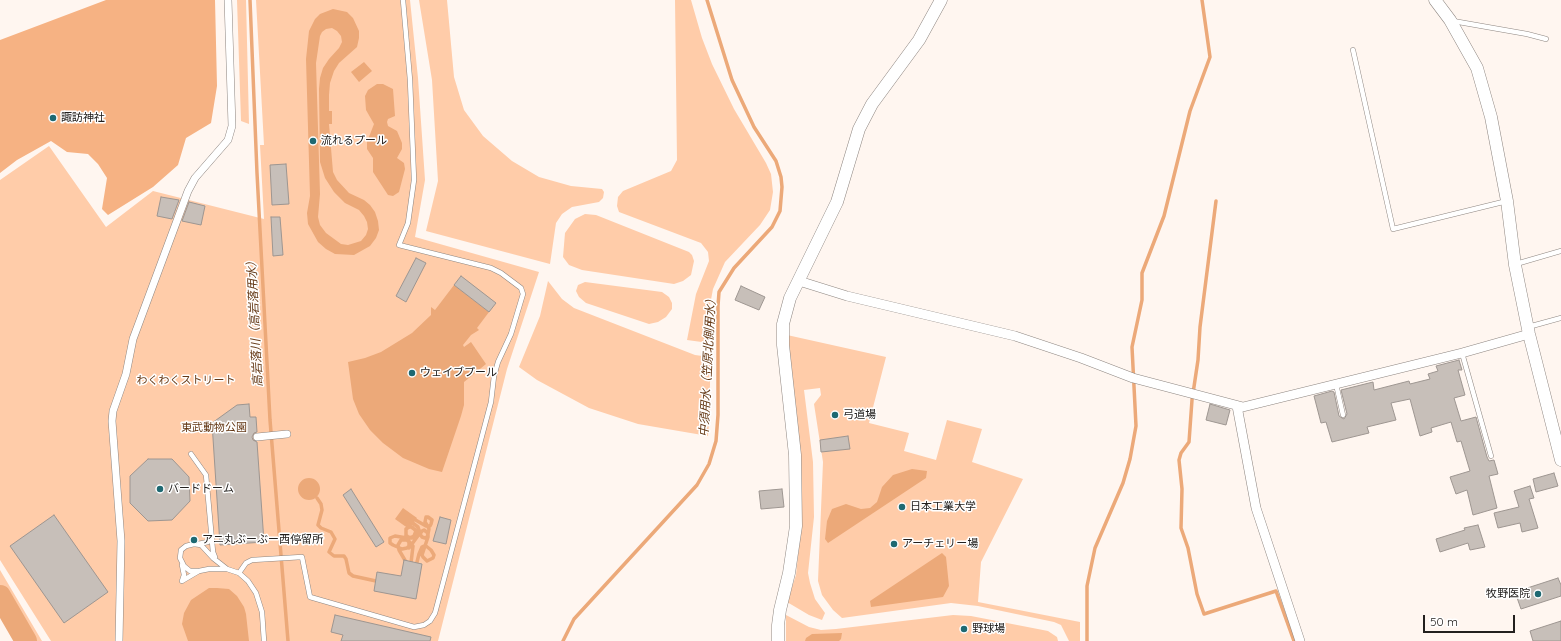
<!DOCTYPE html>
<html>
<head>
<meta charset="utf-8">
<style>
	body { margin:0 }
	#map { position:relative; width:1561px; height:641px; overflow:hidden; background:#fff6f0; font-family:Quicksand,sans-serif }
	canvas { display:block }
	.scale { position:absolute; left:1423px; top:615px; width:92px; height:18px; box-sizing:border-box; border:2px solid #23201e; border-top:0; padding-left:5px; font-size:12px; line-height:14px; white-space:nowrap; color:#23201e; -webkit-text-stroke:3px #fff; paint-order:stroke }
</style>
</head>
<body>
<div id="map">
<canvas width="1561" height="641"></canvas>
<div class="scale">50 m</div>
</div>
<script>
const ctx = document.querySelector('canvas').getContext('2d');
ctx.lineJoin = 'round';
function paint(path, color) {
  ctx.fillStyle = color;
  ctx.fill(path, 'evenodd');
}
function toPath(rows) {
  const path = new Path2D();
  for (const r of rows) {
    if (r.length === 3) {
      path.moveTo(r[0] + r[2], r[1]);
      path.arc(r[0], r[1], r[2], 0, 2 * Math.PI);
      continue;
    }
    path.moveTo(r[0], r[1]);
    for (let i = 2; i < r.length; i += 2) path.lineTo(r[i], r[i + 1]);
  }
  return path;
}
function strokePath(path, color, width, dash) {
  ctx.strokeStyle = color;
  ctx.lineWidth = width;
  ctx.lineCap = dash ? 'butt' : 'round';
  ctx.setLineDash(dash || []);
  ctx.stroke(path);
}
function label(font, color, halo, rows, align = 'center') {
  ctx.font = font + ' Quicksand,"Noto Sans JP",sans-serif';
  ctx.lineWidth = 3;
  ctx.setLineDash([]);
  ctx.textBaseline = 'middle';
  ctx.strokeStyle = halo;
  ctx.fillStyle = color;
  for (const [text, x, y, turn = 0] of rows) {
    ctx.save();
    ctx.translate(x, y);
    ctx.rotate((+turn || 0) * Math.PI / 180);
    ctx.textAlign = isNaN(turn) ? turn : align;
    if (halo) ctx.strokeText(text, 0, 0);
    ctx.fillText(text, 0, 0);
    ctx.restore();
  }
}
paint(toPath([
	[237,0,246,0,249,124,241,121],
	[256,0,410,0,418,78,425,180,415,237,539,272,507,369,438,641,51,641,0,560,0,180,49,146,106,227,153,191,264,219,260,145,264,145],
	[419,0,447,0,454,77,464,110,483,136,512,161,539,177,571,186,602,189,604,192,603,198,599,202,572,207,562,214,556,223,550,264,426,231,438,181,432,80],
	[675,0,691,0,702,38,712,64,734,109,766,163,771,174,773,192,770,210,760,225,725,262,713,289,710,305,709,343,687,340,696,294,709,261,708,252,701,243,619,212,617,206,618,197,623,191,671,171,677,160],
	[585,214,596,215,689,252,692,255,694,261,691,275,683,281,674,284,582,270,569,265,563,257,565,233,575,219],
	[548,281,562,299,574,308,695,355,710,357,710,411,708,436,638,424,589,408,537,380,519,367,540,316],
	[585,282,662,292,669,297,672,303,672,309,666,317,658,322,649,324,586,303,579,297,576,291,578,285],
	[787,335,886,357,869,423,909,433,904,451,936,460,947,420,982,429,972,462,1023,479,981,562,978,602,1080,622,1080,641,1069,641,1061,625,1054,622,978,606,951,603,842,618,833,610,822,595,818,581,823,462,814,404,821,395,820,388,804,390,813,462,814,517,808,573,810,583,815,599,825,613,822,620,809,615,787,602,796,575,801,526],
	[0,570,42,641,32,641,0,588],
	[0,600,23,641,16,641,0,613],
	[786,615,809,627,821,630,836,629,953,615,971,616,1048,631,1057,637,1058,641,786,641]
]), '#ffcca9');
paint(toPath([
	[106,0,215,0,217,86,211,123,186,138,178,165,153,187,108,215,102,209,107,178,98,164,88,154,67,152,51,141,17,160,0,173,0,40]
]), '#f6b283');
paint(toPath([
	[333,9,347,12,353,18,359,31,359,38,357,47,339,63,334,71,330,83,329,95,329,111,332,111,332,124,329,124,333,172,337,180,349,193,364,200,370,205,375,212,378,221,379,230,376,238,370,246,354,255,335,254,326,249,318,242,308,224,307,213,310,196,306,59,309,31,315,19,320,14],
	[332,28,337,31,341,36,342,42,339,48,329,59,323,68,320,78,319,89,320,162,325,178,334,192,345,203,359,210,364,216,367,222,368,229,366,235,361,241,348,245,341,244,326,233,320,225,318,217,320,194,316,63,320,36,322,32,326,29],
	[364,62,372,71,359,82,351,72],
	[377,84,383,84,393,89,395,116,388,119,387,122,388,126,397,131,402,143,402,149,397,158,404,163,405,169,399,192,393,196,388,195,373,172,373,158,367,149,367,142,374,124,366,110,365,96,368,90],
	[454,285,489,312,477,328,479,330,471,335,463,345,464,347,471,342,486,364,464,382,464,405,461,416,442,472,429,469,403,458,383,443,370,430,359,414,353,399,348,362,365,358,381,352,412,333,431,315,431,307,435,310],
	[912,469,927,471,926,478,828,543,825,539,827,521,832,509,846,504,861,509,870,508,877,502,882,487,893,475],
	[309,489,11],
	[403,508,417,518,409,529,395,519],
	[942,553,946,557,949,586,943,597,871,607,870,601],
	[209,588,217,588,229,589,237,596,244,607,246,614,249,641,188,641,182,624,184,613,191,600],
	[842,633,841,639,839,641,805,641,806,638,812,634]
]), '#eca979');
strokePath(toPath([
	[250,0,257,173,270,420,288,641],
	[1216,201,1200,327,1198,360,1192,400,1189,442,1181,453,1179,460,1182,489,1181,528,1188,548,1197,594,1204,614,1276,591,1294,641],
	[317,498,321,504,322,510,318,525,321,528,331,532,335,539,329,552,334,556,344,556,346,559,349,573,353,576,376,581],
	[412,518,426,526,430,526,431,524,432,520,428,517,426,517,425,522,427,525,429,529,428,534,427,537,425,538,422,537,420,534,422,531,424,530,428,533,428,537,422,555,423,557,427,561,433,558,434,555,431,550,426,546,424,546,422,547,419,554,416,566],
	[408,540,413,546,411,563],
	[409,548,420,533,418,527,410,521],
	[406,562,399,550,398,545,401,540,407,540,409,542,409,546,407,548,402,549,393,545,390,543,390,538,395,536,407,538,410,538,414,536,416,531,412,527,409,527,406,529,406,535,408,537,412,538,414,537,417,531,407,524],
	[563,641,574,619,697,485,709,464,716,441,718,415,718,306,719,292,734,268,772,227,780,211,782,187,781,177,776,161,754,127,732,80,707,0],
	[1087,641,1087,586,1095,548,1123,483,1130,459,1136,426,1132,347,1142,300,1142,273,1164,216,1190,111,1210,57,1202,0]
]), '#eca979', 3.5);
strokePath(toPath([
	[0,596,26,641]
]), '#eca979', 22);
const building = toPath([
	[286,164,289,204,272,205,270,165,286,164],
	[161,197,179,200,172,219,157,216,161,197],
	[189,202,205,206,201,225,182,221,189,202],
	[271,217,280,217,283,255,273,256,271,217],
	[416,258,426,263,406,302,396,296,416,258],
	[461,276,496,303,489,312,454,285,461,276],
	[741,286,765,297,759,310,735,300,741,286],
	[1459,360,1462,370,1458,370,1465,395,1454,398,1461,421,1476,417,1487,457,1489,461,1494,460,1498,474,1489,476,1497,508,1473,515,1467,490,1456,494,1450,477,1470,471,1461,441,1457,442,1451,422,1431,428,1432,432,1420,436,1410,399,1391,403,1396,420,1367,427,1369,433,1332,442,1326,422,1321,423,1314,396,1332,391,1334,392,1339,416,1342,418,1344,419,1347,414,1341,390,1373,382,1374,390,1409,381,1410,384,1430,379,1428,374,1438,371,1436,366,1459,360],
	[249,404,250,417,256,417,257,432,254,433,252,437,253,440,257,442,264,542,220,545,212,423,237,405,249,404],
	[1210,404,1230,410,1226,425,1206,420,1210,404],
	[848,436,850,449,821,452,820,440,848,436],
	[148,459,172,459,189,477,190,501,172,520,148,521,130,503,130,476,148,459],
	[1554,473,1558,486,1536,492,1533,479,1554,473],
	[1530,486,1534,498,1529,499,1538,528,1522,532,1520,523,1498,528,1494,513,1519,507,1514,491,1530,486],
	[351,489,384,542,376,547,343,495,351,489],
	[782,489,784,507,761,509,759,491,782,489],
	[54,515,108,592,64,623,10,546,54,515],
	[440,517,451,520,446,544,433,541,440,517],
	[1478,525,1485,547,1470,550,1468,543,1440,552,1436,539,1465,530,1464,528,1478,525],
	[404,560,422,564,416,599,374,591,377,572,401,576,404,560],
	[1558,578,1561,585,1561,596,1521,609,1515,592,1558,578],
	[335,615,431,637,430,641,341,641,343,635,331,632,335,615],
	[1561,621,1561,641,1533,641,1530,631,1561,621]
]);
paint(building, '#c7bfb9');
strokePath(building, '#9e9691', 1);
const service = toPath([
	[1453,21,1527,34,1546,39],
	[1353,50,1393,229,1507,201],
	[1516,264,1561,251],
	[1528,327,1561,318],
	[1462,353,1491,456],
	[1336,384,1343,415],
	[191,454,206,475,213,552,215,557],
	[198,544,208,542,211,536],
	[227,569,213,558,201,545,194,544,186,546,181,550,180,558,184,566,190,571,199,571,209,569,227,569,239,573,248,581,256,593,262,612,264,641],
	[239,573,246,563,252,560,302,557,310,597,414,627,424,625,430,621,435,613,491,402,494,376,498,362,511,334,523,294,521,288,501,273,491,268,399,245,408,223,414,180,410,80,403,0],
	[182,581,184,575,182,565],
	[182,581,199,571]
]);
const pedestrian = toPath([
	[257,437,287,434],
	[119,641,121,541,112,421,113,411,126,374,133,339,188,191,195,178,228,140,232,126,228,0]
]);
const minor = toPath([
	[799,281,847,296,1015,336,1081,358,1133,378,1243,407,1462,353,1529,334],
	[1237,406,1256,508,1300,641]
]);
const tertiary = toPath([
	[1435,0,1450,20,1477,68,1491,117,1507,201,1515,265,1529,334,1561,460],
	[778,641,778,625,780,610,789,573,796,526,795,455,783,345,783,324,790,298,837,202,859,129,872,104,919,40,941,0]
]);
strokePath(service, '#8e8681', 5.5);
strokePath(pedestrian, '#8e8681', 8);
strokePath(minor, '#8e8681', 10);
strokePath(tertiary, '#8e8681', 13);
strokePath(service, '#fff', 4.5);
strokePath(pedestrian, '#fff', 7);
strokePath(minor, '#fff', 9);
strokePath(tertiary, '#fff', 12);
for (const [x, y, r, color] of [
	[53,118,4,"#1e6972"],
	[313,141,4,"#1e6972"],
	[412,373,4,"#1e6972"],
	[835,415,4,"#1e6972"],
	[160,489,4,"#1e6972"],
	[902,507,4,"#1e6972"],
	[194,540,4,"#1e6972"],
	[894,544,4,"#1e6972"],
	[1538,594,4,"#1e6972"],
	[964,629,4,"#1e6972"]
]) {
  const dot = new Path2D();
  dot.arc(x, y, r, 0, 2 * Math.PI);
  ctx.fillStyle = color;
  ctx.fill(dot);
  strokePath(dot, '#fff', 1.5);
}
label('11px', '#23201e', '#fff', [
	["諏訪神社",61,118],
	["流れるプール",321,141],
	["ウェイブプール",420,373],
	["弓道場",843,415],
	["バードドーム",168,489],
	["日本工業大学",910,507],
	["アニ丸ぶーぶー西停留所",202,540],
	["アーチェリー場",902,544],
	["牧野医院",1530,594,"right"],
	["野球場",972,629]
], 'left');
label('11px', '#633714', '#fff', [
	["わくわくストリート",186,381],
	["東武動物公園",214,428]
]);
label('italic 12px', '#673b18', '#fff', [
	["高岩落川（高岩落用水）",255,321,-93],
	["中須用水（笠原北側用水）",708,365,-87]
]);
</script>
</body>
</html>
